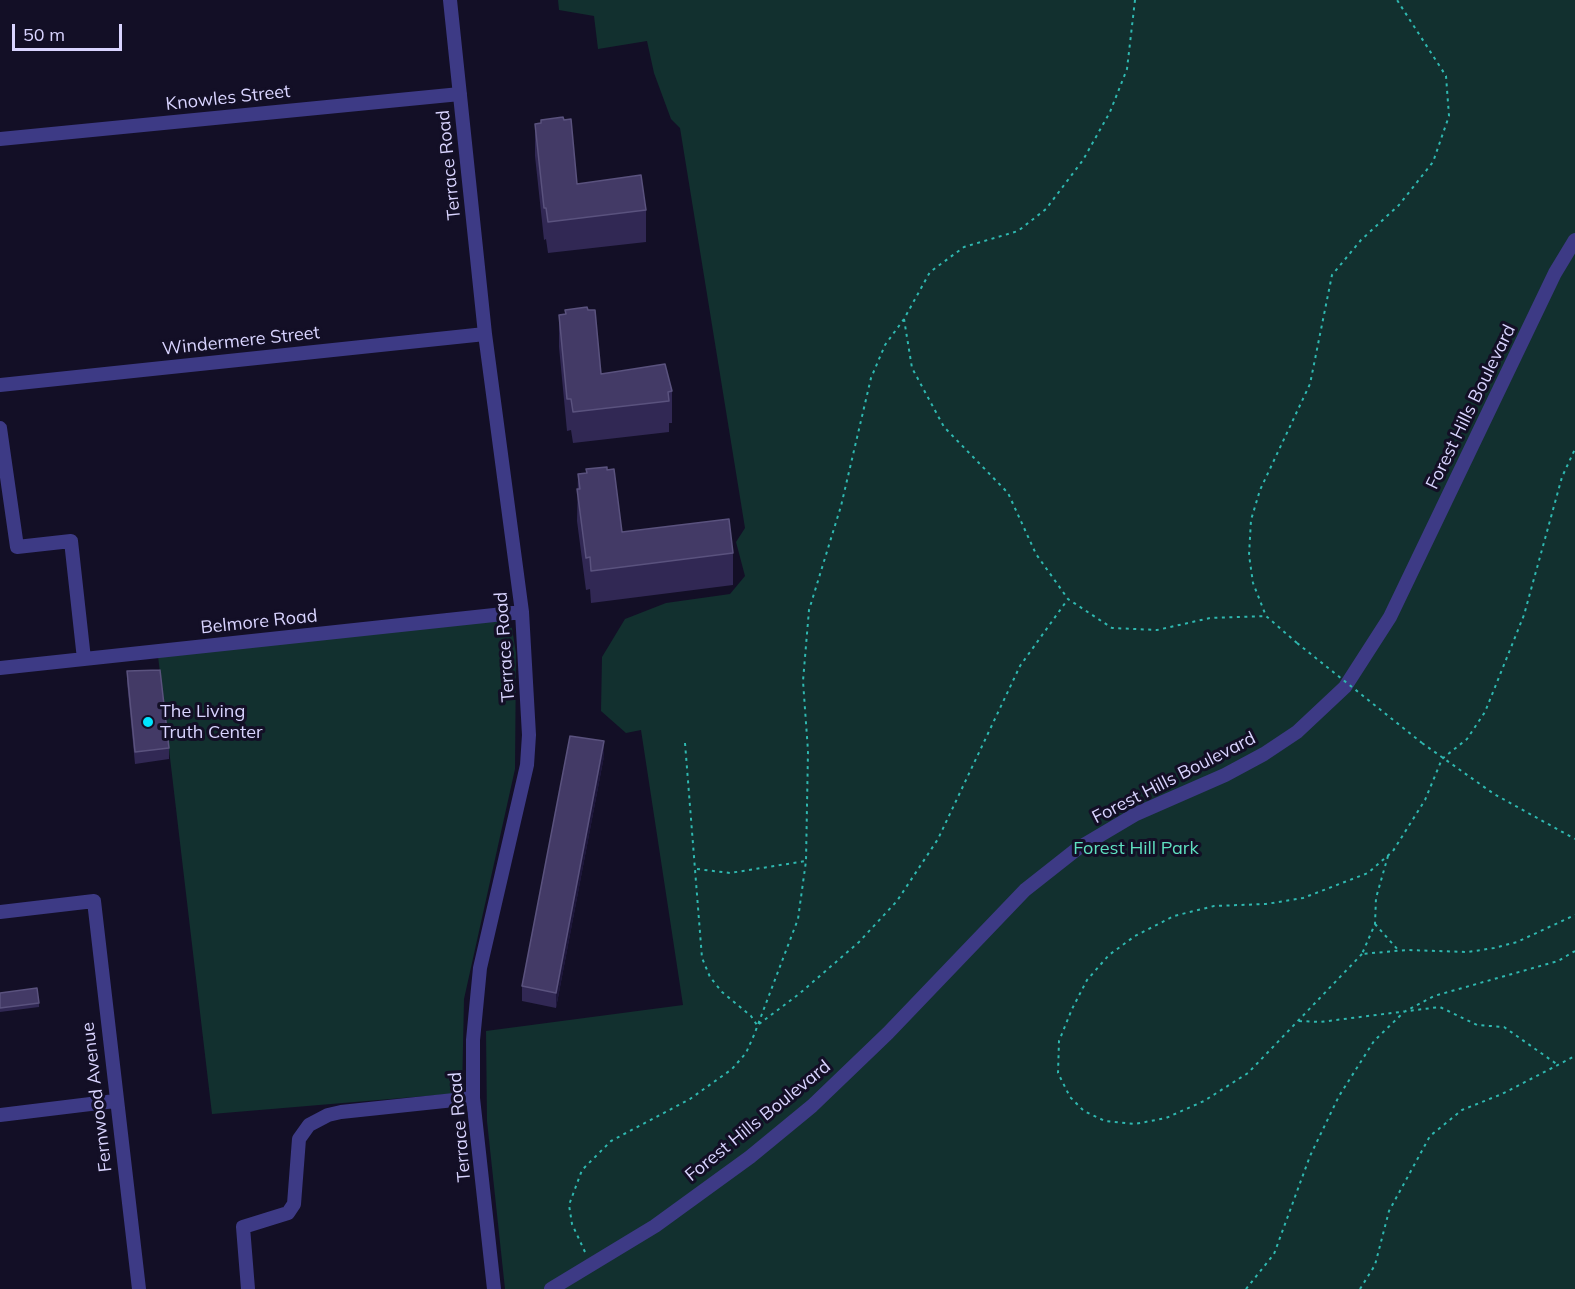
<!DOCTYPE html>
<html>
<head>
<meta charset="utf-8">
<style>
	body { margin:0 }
	#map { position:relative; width:1575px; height:1289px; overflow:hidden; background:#130f26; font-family:Mulish,sans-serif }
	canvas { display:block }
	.scale { position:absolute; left:12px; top:24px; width:110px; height:27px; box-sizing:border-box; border:3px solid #d9d4ff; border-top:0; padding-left:8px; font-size:18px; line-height:21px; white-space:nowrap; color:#d9d4ff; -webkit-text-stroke:4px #130f26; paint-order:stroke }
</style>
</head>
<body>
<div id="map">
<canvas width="1575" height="1289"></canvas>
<div class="scale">50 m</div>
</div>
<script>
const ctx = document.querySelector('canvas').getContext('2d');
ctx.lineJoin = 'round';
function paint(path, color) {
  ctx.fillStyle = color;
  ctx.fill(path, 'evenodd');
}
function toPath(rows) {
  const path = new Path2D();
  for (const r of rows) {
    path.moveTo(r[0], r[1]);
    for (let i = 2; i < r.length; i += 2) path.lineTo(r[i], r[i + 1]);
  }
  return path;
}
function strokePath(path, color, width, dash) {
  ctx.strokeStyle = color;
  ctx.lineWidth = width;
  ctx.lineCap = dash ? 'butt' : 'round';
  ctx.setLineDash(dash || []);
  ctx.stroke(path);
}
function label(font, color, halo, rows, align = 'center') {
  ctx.font = font + ' Mulish,sans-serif';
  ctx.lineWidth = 6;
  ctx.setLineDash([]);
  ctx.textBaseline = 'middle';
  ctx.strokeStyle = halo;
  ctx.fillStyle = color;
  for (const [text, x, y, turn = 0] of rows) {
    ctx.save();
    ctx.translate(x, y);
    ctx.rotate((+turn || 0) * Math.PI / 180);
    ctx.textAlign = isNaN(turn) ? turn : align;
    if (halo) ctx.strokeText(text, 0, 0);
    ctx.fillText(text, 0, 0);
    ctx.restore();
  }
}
paint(toPath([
	[558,0,1575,0,1575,1289,505,1289,487,1121,486,1031,683,1005,641,730,626,733,601,711,602,657,625,619,666,603,730,594,745,576,736,542,745,528,680,128,671,119,654,73,647,41,598,49,594,16,559,10],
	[498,619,512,628,516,653,515,769,464,999,462,1093,212,1114,158,656]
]), '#12302f');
strokePath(toPath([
	[904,319,912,368,944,427,1008,493,1036,554,1068,599,1112,628,1157,630,1210,618,1266,616],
	[1297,643,1266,616,1253,583,1249,555,1251,520,1260,490,1310,384,1332,275,1361,240,1399,205,1433,162,1449,116,1446,76,1397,0],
	[685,743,702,958,710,977,722,992,751,1016,757,1025],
	[1422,743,1494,794,1575,839],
	[1388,856,1376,898,1375,924,1362,954,1407,950,1468,952,1494,948,1517,942,1575,915],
	[697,869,730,873,806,861],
	[1375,924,1399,951],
	[1362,954,1248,1073,1204,1101,1166,1118,1135,1124,1105,1121,1084,1111,1070,1097,1058,1073,1059,1041,1072,1009,1087,980,1109,955,1135,936,1174,916,1214,906,1266,904,1303,898,1368,873,1393,851,1425,800,1442,759,1467,739,1485,712,1524,615,1562,477,1575,449],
	[1299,1021,1320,1022,1440,1007,1477,1025,1504,1027,1558,1065],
	[759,1024,799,994,859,942,897,901,938,839,1020,666,1068,599],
	[585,1252,572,1224,569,1205,582,1170,611,1141,690,1099,732,1069,746,1053,754,1035,798,919,806,861,808,751,803,681,809,610,841,506,871,378,885,345,904,319,930,272,964,247,1018,231,1046,209,1083,160,1110,112,1127,69,1135,0],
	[1246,1289,1274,1254,1310,1156,1339,1096,1374,1041,1404,1012,1434,996,1558,961,1575,951],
	[1360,1289,1375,1265,1389,1211,1430,1136,1462,1110,1502,1094,1575,1056]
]), '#2fb8b0', 2, [3, 4.5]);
strokePath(toPath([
	[450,0,485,334,522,612,529,735,527,765,480,968,473,1040,473,1098,494,1289],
	[0,139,460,94],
	[0,385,485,334],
	[0,428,17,547,71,541,84,659],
	[0,668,522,612],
	[0,912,94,901,139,1289],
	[0,1115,115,1101],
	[248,1289,243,1227,288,1213,294,1204,299,1139,309,1125,328,1115,341,1112,473,1098],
	[551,1289,655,1226,750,1157,812,1106,888,1033,1025,890,1077,849,1136,814,1225,775,1264,754,1297,732,1345,687,1390,617,1555,273,1575,240]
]), '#3d3a85', 14);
strokePath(toPath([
	[1297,643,1422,743]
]), '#2fb8b0', 2, [3, 4.5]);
paint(toPath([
	[535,124,577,184,646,210,646,242,548,253,546,239,544,240,535,156],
	[559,315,601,374,672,391,672,423,669,423,669,432,573,443,571,430,567,431,559,347],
	[578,474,622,532,733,553,733,585,591,603,590,589,586,590,577,521],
	[127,671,169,748,169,759,135,764,127,682],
	[604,756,556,1008,522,1001,522,986],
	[0,993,39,1003,39,1007,0,1012]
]), '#312854');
paint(toPath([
	[604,741,604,756,556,1008,556,993]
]), '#1d163a');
const building = toPath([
	[563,117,564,120,571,119,577,184,641,175,646,210,548,222,546,208,544,208,535,124,541,123,541,120,563,117],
	[587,307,588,310,595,310,601,374,665,364,672,391,668,392,669,401,573,412,571,399,567,399,559,315,566,314,565,310,587,307],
	[607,467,607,470,614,469,622,532,729,519,733,553,591,571,590,557,586,558,577,489,580,489,578,474,587,473,586,469,607,467],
	[160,670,169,748,135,752,127,671,160,670],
	[570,736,604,741,556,993,522,986,570,736],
	[37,988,39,1003,0,1008,0,993,37,988]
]);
paint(building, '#433a66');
strokePath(building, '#5a527e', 1.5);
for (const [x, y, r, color] of [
	[148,722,6,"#00e5ff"]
]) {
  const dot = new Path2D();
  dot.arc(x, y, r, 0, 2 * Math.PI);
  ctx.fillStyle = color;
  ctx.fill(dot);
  strokePath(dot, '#130f26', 2);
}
label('18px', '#d9d4ff', '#130f26', [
	["Knowles Street",228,98,-6],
	["Terrace Road",449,165,-96],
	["Windermere Street",241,341,-6],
	["Forest Hills Boulevard",1471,407,-64],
	["Belmore Road",259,622,-6],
	["Terrace Road",505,647,-94],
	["Forest Hills Boulevard",1174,778,-27],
	["Fernwood Avenue",97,1097,-97],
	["Forest Hills Boulevard",758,1121,-39],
	["Terrace Road",460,1127,-95]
]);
label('18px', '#d9d4ff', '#130f26', [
	["The Living",160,712],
	["Truth Center",160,733]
], 'left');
label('18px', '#5fe0c0', '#130f26', [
	["Forest Hill Park",1136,849]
]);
</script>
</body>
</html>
